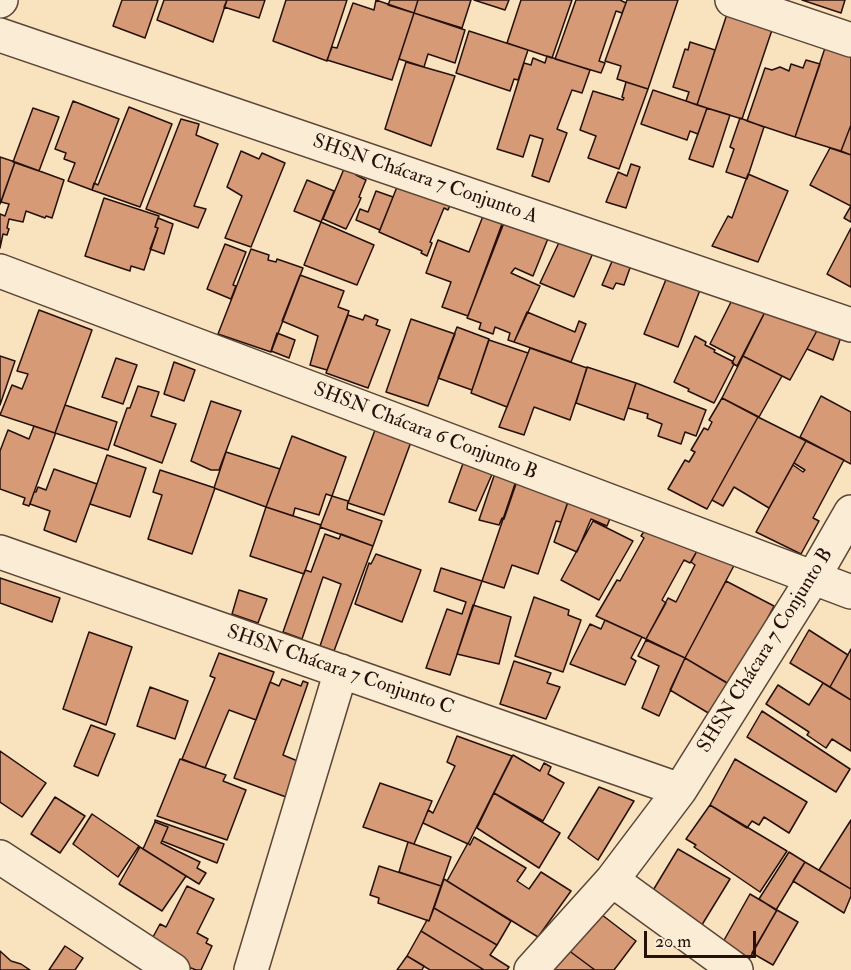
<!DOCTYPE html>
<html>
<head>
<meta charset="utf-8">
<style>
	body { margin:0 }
	#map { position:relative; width:851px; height:970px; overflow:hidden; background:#f9e2be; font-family:"IM FELL Double Pica",serif }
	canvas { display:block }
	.scale { position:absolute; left:644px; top:931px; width:112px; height:27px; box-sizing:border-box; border:3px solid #26110a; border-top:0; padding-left:8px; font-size:18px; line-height:21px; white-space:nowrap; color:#26110a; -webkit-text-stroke:4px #fbecd5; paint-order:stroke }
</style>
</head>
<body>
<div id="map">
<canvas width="851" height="970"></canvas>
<div class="scale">20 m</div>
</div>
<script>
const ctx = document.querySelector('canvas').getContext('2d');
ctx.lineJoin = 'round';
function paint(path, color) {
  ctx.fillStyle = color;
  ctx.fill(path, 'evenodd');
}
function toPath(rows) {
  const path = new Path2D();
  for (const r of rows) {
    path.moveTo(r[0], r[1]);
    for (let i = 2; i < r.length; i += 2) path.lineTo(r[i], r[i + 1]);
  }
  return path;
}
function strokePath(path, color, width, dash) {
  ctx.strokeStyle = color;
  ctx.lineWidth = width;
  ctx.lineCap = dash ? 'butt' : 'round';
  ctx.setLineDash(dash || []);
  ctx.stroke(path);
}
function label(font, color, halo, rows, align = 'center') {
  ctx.font = font + ' "IM FELL Double Pica",serif';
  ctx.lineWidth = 5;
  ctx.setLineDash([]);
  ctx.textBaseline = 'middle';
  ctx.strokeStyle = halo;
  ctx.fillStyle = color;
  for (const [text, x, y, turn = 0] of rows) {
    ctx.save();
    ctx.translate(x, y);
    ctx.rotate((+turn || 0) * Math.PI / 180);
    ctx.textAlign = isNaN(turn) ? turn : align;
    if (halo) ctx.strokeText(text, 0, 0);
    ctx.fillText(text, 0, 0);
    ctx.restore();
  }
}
const building = toPath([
	[122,0,158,0,145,38,113,26,122,0],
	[164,0,227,0,213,42,157,20,164,0],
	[227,0,265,0,259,18,224,7,227,0],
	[286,0,347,0,327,61,273,41,286,0],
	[376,0,414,13,392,80,327,60,332,47,337,48,353,3,374,10,376,0],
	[390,0,418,0,414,13,388,5,390,0],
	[418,0,471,0,462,28,414,13,418,0],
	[474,0,509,0,505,10,474,0],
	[521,0,572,0,552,58,507,43,521,0],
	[576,0,620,0,626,3,622,13,616,11,599,61,605,63,601,73,555,59,576,0],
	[627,0,678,0,648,89,617,79,621,66,605,61,627,0],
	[802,0,845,0,841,13,802,0],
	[728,11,773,27,742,119,697,105,728,11],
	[414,13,465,30,455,63,428,54,424,67,399,59,414,13],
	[469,31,528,50,518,80,514,79,510,91,456,73,469,31],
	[690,42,715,50,697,105,686,101,689,92,673,87,685,49,688,50,690,42],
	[826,45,851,53,851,125,841,151,795,137,826,45],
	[547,56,590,70,582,93,572,90,557,129,567,133,549,182,532,176,543,139,530,135,523,157,497,149,524,63,531,65,533,58,545,63,547,56],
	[806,60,820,64,795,137,747,121,765,68,772,70,780,67,789,71,791,64,803,68,806,60],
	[406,62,455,76,431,146,385,129,406,62],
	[626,82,648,89,619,169,588,158,596,136,580,130,593,91,623,100,624,98,622,97,626,82],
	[653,90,707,108,698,134,690,131,687,140,641,124,653,90],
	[73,101,119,119,92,190,68,181,75,163,64,159,66,153,55,149,73,101],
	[129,107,172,124,140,207,92,190,94,183,98,185,129,107],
	[33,108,59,117,39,171,13,162,33,108],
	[707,108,730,115,713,167,689,159,707,108],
	[740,118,764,127,747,179,726,172,734,149,730,147,740,118],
	[181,119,199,124,196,135,218,144,194,206,206,209,198,228,146,209,181,119],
	[851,125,851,155,841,151,851,125],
	[830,148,851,155,851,222,844,218,851,206,810,185,830,148],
	[241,151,259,159,262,153,285,163,251,247,225,238,242,196,227,187,241,151],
	[0,157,15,162,0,204,0,157],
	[15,162,64,180,52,218,46,216,45,218,26,211,23,222,9,219,7,228,9,229,7,235,3,234,0,248,0,214,5,216,9,204,1,202,15,162],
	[346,164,358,169,356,175,366,180,359,197,361,198,358,205,346,229,323,219,346,164],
	[631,164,640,167,626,208,606,202,618,172,627,176,631,164],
	[748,174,788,191,758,262,712,246,728,216,732,218,748,174],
	[307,180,334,191,321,222,294,211,307,180],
	[397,187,453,199,448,210,444,208,430,242,432,243,427,256,421,253,422,251,379,232,397,187],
	[376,191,393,197,380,230,356,220,360,209,368,212,376,191],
	[104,198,159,216,155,227,158,228,144,270,131,266,130,271,85,256,104,198],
	[507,215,551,231,533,276,515,268,511,273,540,286,514,342,508,340,510,333,495,327,493,334,479,329,481,323,467,318,507,215],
	[483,216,502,224,468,316,442,307,451,282,426,273,438,240,469,252,483,216],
	[158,218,173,224,164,254,150,249,158,228,155,227,158,218],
	[321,222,374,245,357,285,304,265,321,222],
	[851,228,851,287,827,274,851,228],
	[563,234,596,246,574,297,540,283,563,234],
	[225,244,246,252,233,285,236,286,231,299,207,289,225,244],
	[251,249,269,255,268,260,276,262,277,259,303,268,271,352,218,334,251,249],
	[613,259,631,265,624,285,616,283,613,289,602,285,613,259],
	[669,272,702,285,678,347,644,334,669,272],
	[300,275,344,291,338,307,349,311,327,370,310,365,318,336,282,321,300,275],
	[734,296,767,308,737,366,732,363,735,357,710,344,734,296],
	[767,308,819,327,790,380,743,356,767,308],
	[39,310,92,330,55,433,0,415,12,385,22,389,28,374,17,371,39,310],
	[527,312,575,332,579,321,586,324,571,362,514,342,527,312],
	[348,315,363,320,365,315,378,320,376,325,390,330,368,388,326,373,348,315],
	[411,319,455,334,428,406,386,392,411,319],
	[457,327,489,339,472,390,438,378,457,327],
	[819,327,841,337,833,360,807,349,819,327],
	[277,333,295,340,289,358,271,351,277,333],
	[695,336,706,342,705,345,715,350,714,352,732,361,734,364,714,403,688,391,689,389,674,382,695,336],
	[489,340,528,353,507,407,471,393,489,340],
	[530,348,587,368,570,420,534,407,524,435,499,427,530,348],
	[0,356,15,361,0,405,0,356],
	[743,356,782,376,759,417,722,398,743,356],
	[116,358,137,365,123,404,102,397,116,358],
	[174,362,195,370,184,401,164,394,174,362],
	[587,367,636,383,624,420,576,403,587,367],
	[636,383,706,410,696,436,685,432,681,444,658,436,662,424,647,418,648,414,628,408,636,383],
	[138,386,159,392,151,416,176,424,162,463,114,445,127,408,130,408,138,386],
	[821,396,851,412,851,464,800,437,821,396],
	[722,398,758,417,707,509,668,489,685,460,689,462,695,452,691,450,704,428,708,430,712,422,709,420,722,398],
	[211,401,241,411,219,470,211,470,191,461,211,401],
	[65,405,117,422,108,450,55,433,65,405],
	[758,417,806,441,769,508,734,487,723,506,712,500,758,417],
	[34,426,55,433,55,435,29,506,23,504,25,498,0,489,0,451,8,430,29,439,34,426],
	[375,430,411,442,384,515,348,503,375,430],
	[292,436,346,457,332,496,326,494,319,515,295,508,293,516,266,507,292,436],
	[806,441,844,460,813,518,819,521,801,554,756,532,793,465,803,472,805,470,794,463,806,441],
	[226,452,280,469,266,507,214,488,226,452],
	[107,455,146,468,130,517,90,504,107,455],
	[465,458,493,472,476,511,449,502,465,458],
	[54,469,97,484,76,542,44,530,50,511,30,504,34,492,36,492,38,487,46,490,54,469],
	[160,470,215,488,192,554,148,539,162,495,153,492,160,470],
	[495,473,517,481,504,519,502,518,499,525,479,520,495,473],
	[517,478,570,496,561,522,556,521,538,574,512,565,504,588,482,581,517,478],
	[571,493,613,511,607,526,591,519,577,552,554,542,571,493],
	[332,496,348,501,347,509,382,521,373,546,320,527,332,496],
	[266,507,321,525,304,574,250,556,266,507],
	[593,521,633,541,599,600,561,580,593,521],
	[649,524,702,542,690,563,684,560,662,600,666,603,646,639,596,616,617,580,620,581,644,538,641,536,649,524],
	[325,534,339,539,341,534,373,546,334,651,320,646,341,584,323,577,302,639,283,632,305,570,311,572,325,534],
	[702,542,738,558,685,658,646,639,668,598,676,602,695,565,691,562,702,542],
	[376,554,421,570,402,622,355,604,369,563,371,564,376,554],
	[441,568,482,581,450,675,426,668,447,609,462,614,466,602,434,591,441,568],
	[0,578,60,598,52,622,0,603,0,578],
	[726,581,774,606,732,686,685,658,726,581],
	[239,590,267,599,258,623,232,614,239,590],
	[534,597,569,610,568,615,581,620,563,672,515,656,534,597],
	[473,605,511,617,499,664,457,654,473,605],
	[605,620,642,637,631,658,636,661,625,685,570,664,590,624,601,629,605,620],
	[809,630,848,655,830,687,790,663,809,630],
	[89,632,132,647,106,725,63,709,89,632],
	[646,640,685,658,659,716,642,708,659,666,638,656,646,640],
	[851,649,851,700,830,687,851,649],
	[219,653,274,672,256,720,229,710,205,768,182,759,215,678,210,676,219,653],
	[685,658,729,684,715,717,670,690,685,658],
	[514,661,551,673,547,683,560,687,546,719,500,704,514,661],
	[282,679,301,686,303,681,308,683,283,755,300,762,286,797,234,778,270,682,279,686,282,679],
	[823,683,851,700,851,751,832,739,826,748,807,735,809,732,766,704,778,685,809,705,823,683],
	[150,687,188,701,175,739,137,726,150,687],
	[762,711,850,769,836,792,747,737,762,711],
	[91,725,115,734,98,776,74,766,91,725],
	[457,736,512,756,468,844,423,823,428,810,433,813,455,766,447,762,457,736],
	[0,751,46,783,22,817,0,802,0,751],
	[513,755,540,771,544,763,551,767,548,774,564,783,543,821,494,793,513,755],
	[180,759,226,775,223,781,246,790,227,840,157,816,180,759],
	[735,759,807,802,789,833,764,817,759,825,752,821,747,828,710,805,735,759],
	[380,783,432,801,414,844,363,827,380,783],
	[599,787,634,801,598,860,568,838,599,787],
	[494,793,560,833,539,868,477,828,494,793],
	[55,797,85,816,60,853,31,834,55,797],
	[710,805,787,851,760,892,694,847,696,845,686,839,710,805],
	[92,814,139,846,118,877,73,844,92,814],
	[155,820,224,844,217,863,162,841,168,827,155,822,155,820],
	[851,820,851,889,819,870,851,820],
	[155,822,168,827,161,843,200,862,197,868,206,873,199,884,143,849,155,822],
	[474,837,526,868,517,881,529,889,541,872,571,891,538,937,447,881,468,843,470,845,474,837],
	[408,842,451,857,441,886,399,872,408,842],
	[140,847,186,876,162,911,119,884,140,847],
	[678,849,730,879,700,928,649,897,678,849],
	[789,852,805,862,776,910,759,899,789,852],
	[805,862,851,889,851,896,844,913,793,881,805,862],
	[379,866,441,886,429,921,378,903,379,898,370,895,379,866],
	[444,879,511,921,497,945,434,908,444,879],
	[187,886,214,899,197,933,208,939,206,943,212,946,201,970,196,970,146,950,160,924,166,927,187,886],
	[750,894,777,910,748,961,723,942,750,894],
	[434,908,497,945,490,955,509,967,507,970,484,970,421,931,427,920,429,921,434,908],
	[593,908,636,941,614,970,595,970,564,947,593,908],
	[777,910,798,922,773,965,752,953,777,910],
	[421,931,484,970,430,970,407,956,421,931],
	[65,946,83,958,75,970,49,970,65,946],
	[564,947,595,970,546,970,564,947],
	[0,951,11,961,21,964,30,970,0,970,0,951],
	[407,956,424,966,422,970,397,970,407,956]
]);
paint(building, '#d79a77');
strokePath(building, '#26110a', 1.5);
const minor = toPath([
	[732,0,851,40],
	[0,1,1,0],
	[0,35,851,325],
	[0,271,851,592],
	[0,552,680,790],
	[0,857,173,970],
	[612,880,736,970],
	[251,970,341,671],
	[531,970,612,880,680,790,813,578,851,512]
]);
strokePath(minor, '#5b4537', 36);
strokePath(minor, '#fbecd5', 33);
label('20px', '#26110a', '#fbecd5', [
	["SHSN Chácara 7 Conjunto A",425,180,19],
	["SHSN Chácara 6 Conjunto B",425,432,21],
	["SHSN Chácara 7 Conjunto B",766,651,-58],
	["SHSN Chácara 7 Conjunto C",340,671,19]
]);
</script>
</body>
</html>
